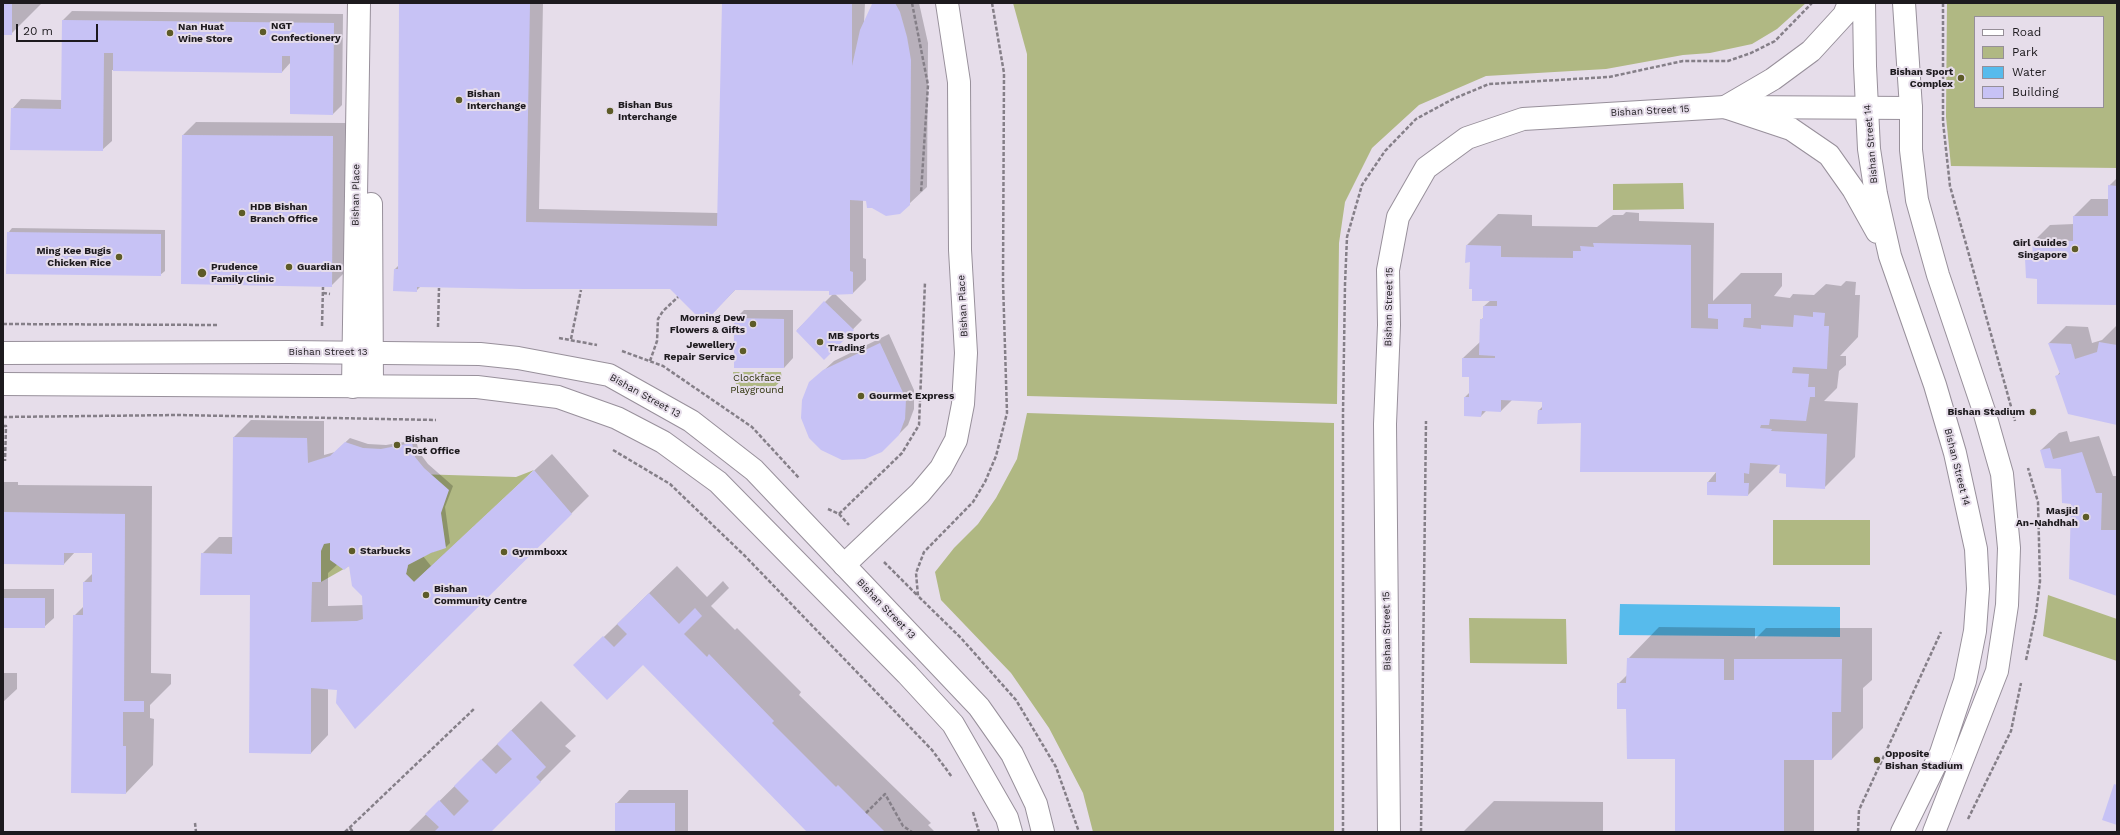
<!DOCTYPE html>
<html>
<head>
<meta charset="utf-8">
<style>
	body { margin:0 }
	#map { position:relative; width:2120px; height:835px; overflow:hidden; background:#e6ddea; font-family:"Work Sans",sans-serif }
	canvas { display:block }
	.frame { position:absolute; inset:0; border:4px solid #1d1a1e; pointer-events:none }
	.legend { position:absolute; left:1974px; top:16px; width:130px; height:92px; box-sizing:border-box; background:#e6ddea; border:1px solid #968f98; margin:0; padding:5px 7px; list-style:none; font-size:12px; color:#1d1a1e }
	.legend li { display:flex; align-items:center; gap:8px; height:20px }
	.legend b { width:20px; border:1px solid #968f98 }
	.scale { position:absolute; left:16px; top:24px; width:82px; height:18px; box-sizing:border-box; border:2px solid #1d1a1e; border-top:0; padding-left:5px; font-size:12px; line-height:14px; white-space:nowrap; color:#1d1a1e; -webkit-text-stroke:3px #e6ddea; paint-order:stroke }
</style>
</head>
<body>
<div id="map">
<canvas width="2120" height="835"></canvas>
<div class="frame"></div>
<ul class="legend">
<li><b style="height:5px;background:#fff"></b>Road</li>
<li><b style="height:11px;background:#b0b883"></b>Park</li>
<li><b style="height:11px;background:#57bbec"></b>Water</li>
<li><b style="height:11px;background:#c7c2f5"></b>Building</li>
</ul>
<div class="scale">20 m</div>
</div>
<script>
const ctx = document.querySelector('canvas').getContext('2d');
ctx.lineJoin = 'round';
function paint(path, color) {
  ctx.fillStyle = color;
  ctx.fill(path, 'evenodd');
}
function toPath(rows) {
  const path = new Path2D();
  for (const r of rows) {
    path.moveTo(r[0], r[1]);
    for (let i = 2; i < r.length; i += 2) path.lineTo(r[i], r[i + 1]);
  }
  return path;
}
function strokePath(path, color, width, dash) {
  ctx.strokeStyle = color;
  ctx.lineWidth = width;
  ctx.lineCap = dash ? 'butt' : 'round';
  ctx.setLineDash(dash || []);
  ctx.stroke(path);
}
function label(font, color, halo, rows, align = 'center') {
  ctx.font = font + ' "Work Sans",sans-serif';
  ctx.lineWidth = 4;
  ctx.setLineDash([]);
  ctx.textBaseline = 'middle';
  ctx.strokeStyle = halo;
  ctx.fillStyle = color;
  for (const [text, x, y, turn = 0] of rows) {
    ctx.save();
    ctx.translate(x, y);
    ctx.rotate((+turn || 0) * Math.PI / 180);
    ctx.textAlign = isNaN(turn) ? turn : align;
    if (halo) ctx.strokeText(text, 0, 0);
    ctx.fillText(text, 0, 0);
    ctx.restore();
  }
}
paint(toPath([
	[1013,3,1806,3,1777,29,1752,44,1710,53,1683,55,1606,69,1486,76,1419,105,1372,148,1345,202,1339,243,1337,404,1027,396,1027,54],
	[1947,3,2117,3,2117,168,1951,166,1946,117],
	[1975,17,2103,17,2103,107,1975,107],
	[1683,183,1684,209,1613,210,1613,184],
	[733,372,781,372,782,380,771,390,751,395,740,391,735,382],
	[1027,413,1334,423,1334,832,1093,832,1083,793,1049,728,1011,673,941,600,935,572,954,548,978,524,996,498,1017,459],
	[308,463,382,473,516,477,534,470,414,582,406,574,408,565,349,566,321,582,307,550],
	[1773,520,1870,520,1870,565,1773,565],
	[2048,595,2117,619,2117,661,2043,636],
	[1469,618,1566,619,1567,664,1470,663]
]), '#b0b883');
paint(toPath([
	[1620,604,1840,607,1840,637,1619,635]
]), '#57bbec');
paint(toPath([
	[3,3,42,3,11,34,3,34],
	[400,3,543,3,539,209,718,213,723,3,865,3,864,23,875,3,919,3,928,43,927,187,909,204,863,200,863,258,866,259,866,280,853,293,835,294,862,320,824,359,797,330,833,294,830,290,736,289,704,322,670,288,421,286,416,291,394,290,395,269,399,265],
	[72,11,343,14,342,105,333,114,291,62,282,72,112,70,112,141,102,150,12,109,21,99,62,100,63,20],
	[196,122,346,123,345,272,331,286,183,135],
	[2117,178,2117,304,2038,278,2026,258,2033,251,2033,242,2050,225,2074,224,2074,216,2091,199,2109,199,2109,186],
	[1626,212,1639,213,1639,221,1714,223,1713,301,1741,273,1782,273,1782,286,1774,296,1790,298,1793,294,1814,295,1826,284,1841,286,1846,281,1856,282,1855,295,1860,295,1858,337,1840,356,1846,356,1846,365,1839,371,1837,388,1824,401,1858,403,1855,457,1824,488,1787,473,1781,464,1779,464,1748,495,1708,494,1708,482,1717,471,1582,422,1538,423,1539,410,1543,406,1543,401,1512,400,1501,411,1486,411,1481,416,1465,397,1470,392,1470,376,1463,358,1481,341,1481,320,1484,317,1484,306,1491,300,1472,261,1467,245,1498,214,1532,215,1532,226,1597,227,1613,215,1623,215],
	[12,228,165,230,165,271,160,275,8,233],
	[744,310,793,310,793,358,784,368,735,319],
	[2117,325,2117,423,2056,377,2060,372,2049,343,2066,326,2088,327,2092,343,2102,340],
	[889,334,914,390,914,409,908,425,882,451,810,383,834,361],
	[251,420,324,421,324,455,335,452,350,438,368,444,386,445,416,440,419,452,428,464,453,486,445,507,450,543,446,547,423,556,431,566,552,454,589,496,356,727,338,689,328,688,328,735,311,753,251,594,202,554,219,537,233,537,234,437],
	[338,564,350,566,363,595,363,605,328,606,328,573],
	[2067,431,2070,442,2099,436,2113,476,2117,476,2117,595,2072,503,2062,468,2041,450,2059,433],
	[3,482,18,482,18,485,152,486,151,673,171,674,171,684,150,705,150,718,154,719,153,765,126,793,74,616,84,606,84,582,93,573,93,552,75,552,64,564,3,563],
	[677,566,707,597,723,581,729,588,711,606,735,630,737,628,801,692,799,695,931,823,928,825,935,832,809,832,643,664,575,665],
	[3,589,54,589,54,618,44,627,3,627],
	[1659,627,1755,628,1755,639,1766,628,1872,628,1872,680,1863,688,1863,728,1832,759,1814,759,1814,832,1676,832,1676,758,1627,708,1618,684,1628,674,1628,659],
	[3,673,17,673,17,689,3,702],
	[541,701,576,736,565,746,571,751,490,832,408,832],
	[629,790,688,790,688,832,616,832,616,804],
	[1494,801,1603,802,1603,832,1463,832]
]), '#0003');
paint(toPath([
	[3,3,12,3,12,35,3,35],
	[399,3,530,3,526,222,717,226,722,3,852,3,852,66,860,30,872,4,895,3,900,12,907,37,911,60,910,205,900,214,886,216,872,208,867,208,866,201,850,200,850,271,853,272,853,294,829,295,829,291,735,290,704,323,670,289,523,289,417,287,417,292,393,291,394,269,398,269],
	[62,20,334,23,333,115,290,114,290,56,282,56,282,73,113,71,113,53,104,53,103,151,10,150,11,108,61,109],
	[182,135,333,136,332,287,181,284],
	[2108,185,2117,186,2117,305,2037,304,2037,279,2026,278,2025,258,2033,256,2032,242,2073,241,2073,216,2108,216],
	[7,232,161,234,161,276,6,274],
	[1593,243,1691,245,1691,328,1718,329,1718,319,1708,318,1708,304,1751,304,1751,318,1744,318,1743,327,1761,329,1761,325,1793,327,1794,315,1813,317,1813,312,1825,313,1824,326,1829,326,1827,369,1793,367,1792,373,1809,374,1808,387,1815,387,1815,397,1810,397,1806,421,1770,419,1769,425,1761,425,1760,428,1772,429,1771,431,1827,434,1825,489,1786,487,1786,474,1779,473,1780,465,1750,463,1749,474,1744,473,1744,483,1749,483,1748,496,1707,495,1707,482,1716,482,1716,472,1580,472,1581,423,1537,424,1538,410,1542,410,1542,402,1501,400,1501,412,1482,411,1481,417,1464,416,1464,397,1469,397,1469,377,1462,377,1462,358,1495,358,1495,356,1479,355,1480,319,1483,319,1483,306,1497,306,1497,301,1472,301,1472,289,1469,289,1470,262,1465,263,1466,245,1501,246,1501,257,1573,258,1573,251,1581,251,1580,246,1594,247],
	[824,301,854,330,824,360,796,331],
	[734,318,784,319,784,368,734,368],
	[2099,342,2117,345,2117,425,2068,414,2055,376,2060,374,2048,343,2071,344,2075,359,2097,352],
	[880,343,906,399,905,419,899,435,882,452,865,459,842,460,821,450,809,438,801,418,802,400,809,382,823,370],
	[233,437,307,438,308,463,330,456,345,442,363,448,381,449,412,443,415,457,424,468,449,490,441,513,446,548,431,553,408,565,406,574,414,582,534,470,572,514,355,729,336,703,337,690,311,688,311,754,249,753,250,595,200,595,201,553,232,554],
	[330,543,330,560,344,570,349,566,352,586,362,596,363,619,357,621,311,622,312,582,321,582,321,551,324,544],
	[2050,448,2053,459,2082,452,2096,493,2102,493,2101,530,2117,530,2117,596,2069,579,2071,504,2062,503,2061,469,2045,468,2040,450],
	[3,512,125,514,124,701,144,701,144,712,123,712,123,746,126,746,126,794,71,793,73,615,83,615,83,582,92,582,92,553,64,553,64,565,3,564],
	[649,593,679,624,695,608,702,616,684,634,707,657,709,654,774,721,772,723,836,787,838,785,885,832,807,832,643,665,607,700,573,665,603,636,614,647,627,634,617,624],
	[3,598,45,598,45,628,3,628],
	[1627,658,1724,659,1724,680,1734,680,1734,659,1842,659,1841,712,1832,712,1832,760,1784,760,1784,832,1675,832,1675,759,1627,759,1626,709,1617,709,1617,683,1626,683],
	[511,730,546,767,536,777,541,782,491,832,434,832,439,827,425,814,439,800,454,816,469,801,454,786,481,759,496,774,512,759,497,744],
	[2114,784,2117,785,2117,825,2102,820],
	[615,803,675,803,675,832,615,832]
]), '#c7c2f5');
const minor = toPath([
	[371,204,372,386],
	[353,387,359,3],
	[844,565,920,493,941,468,956,440,963,404,966,353,960,250,959,82,947,3],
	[1389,832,1385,424,1389,325,1388,270,1398,217,1426,168,1467,138,1523,119,1725,107,1911,108]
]);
const tertiary = toPath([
	[1864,3,1865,66,1869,149,1876,194,1890,256,1935,385,1955,453,1976,549,1978,589,1975,631,1965,681,1941,753,1902,832],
	[1904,3,1911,108,1911,150,1917,200,1938,275,1984,411,2002,474,2009,548,2007,605,1997,671,1934,832],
	[1725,107,1791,129,1829,155,1853,189,1877,232],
	[1725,107,1773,79,1811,51,1844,15,1849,3],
	[3,353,288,352,480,354,518,358,609,375,691,421,754,470,979,707,1012,754,1036,804,1043,832],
	[3,384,477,387,558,397,617,418,663,442,718,482,907,674,953,724,1007,818,1011,832]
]);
strokePath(minor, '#98909b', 24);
strokePath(tertiary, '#98909b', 24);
strokePath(toPath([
	[912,3,928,85,921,193],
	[992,3,1004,73,1003,282,1007,413,996,456,985,482,973,502,924,552,916,573,918,596,961,638,1016,700,1056,767,1079,832],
	[1943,3,1943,122,1950,186,2015,421],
	[323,293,330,294],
	[3,324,218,325],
	[322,326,323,287],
	[438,327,439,288],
	[559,338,597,345],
	[571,339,581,290],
	[622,351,663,366,752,427,799,478],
	[650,361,657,341,658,319,663,311,678,297],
	[3,417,178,415,436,420],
	[3,426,6,426,5,461],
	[613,450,670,484,745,556,932,750,952,777],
	[828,509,839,514,849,525],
	[839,514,902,453,919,425,925,282],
	[884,562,918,596],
	[2026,660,2036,613,2040,581,2038,502,2028,468],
	[973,812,979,832],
	[866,813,885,794,903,826,912,832],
	[1968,819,2011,731,2021,683],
	[195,823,196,832],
	[350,828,353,832],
	[345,832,475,708],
	[1343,832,1343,413,1345,284,1347,237,1362,185,1385,151,1416,119,1453,99,1489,84,1609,77,1683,61,1728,61,1751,53,1775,41,1812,3],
	[1421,832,1426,421],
	[1858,832,1859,810,1941,632]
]), '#857f88', 2.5, [4, 2]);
strokePath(minor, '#fff', 22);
strokePath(tertiary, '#fff', 22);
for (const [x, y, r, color] of [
	[263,32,4,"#5d5b27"],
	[170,33,4,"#5d5b27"],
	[1961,78,4,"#5d5b27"],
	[459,100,4,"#5d5b27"],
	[610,111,4,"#5d5b27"],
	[242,213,4,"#5d5b27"],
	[2075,249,4,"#5d5b27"],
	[119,257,4,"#5d5b27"],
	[289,267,4,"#5d5b27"],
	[202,273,5,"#5d5b27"],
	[753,324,4,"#5d5b27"],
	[820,342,4,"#5d5b27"],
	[743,351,4,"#5d5b27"],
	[861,396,4,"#5d5b27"],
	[2033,412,4,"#5d5b27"],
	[397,445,4,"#5d5b27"],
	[2086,517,4,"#5d5b27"],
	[352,551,4,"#5d5b27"],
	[504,552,4,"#5d5b27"],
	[426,595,4,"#5d5b27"],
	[1877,760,4,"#5d5b27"]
]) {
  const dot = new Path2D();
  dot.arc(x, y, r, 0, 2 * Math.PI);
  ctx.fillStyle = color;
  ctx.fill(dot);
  strokePath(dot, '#e6ddea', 1.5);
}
label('bold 10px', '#1d1a1e', '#e6ddea', [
	["NGT",271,26],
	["Confectionery",271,38],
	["Nan Huat",178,27],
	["Wine Store",178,39],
	["Bishan Sport",1953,72,"right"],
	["Complex",1953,84,"right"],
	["Bishan",467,94],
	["Interchange",467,106],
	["Bishan Bus",618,105],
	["Interchange",618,117],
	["HDB Bishan",250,207],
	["Branch Office",250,219],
	["Girl Guides",2067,243,"right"],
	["Singapore",2067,255,"right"],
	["Ming Kee Bugis",111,251,"right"],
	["Chicken Rice",111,263,"right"],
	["Prudence",211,267],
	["Family Clinic",211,279],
	["Guardian",297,267],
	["Morning Dew",745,318,"right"],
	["Flowers & Gifts",745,330,"right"],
	["MB Sports",828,336],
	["Trading",828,348],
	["Jewellery",735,345,"right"],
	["Repair Service",735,357,"right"],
	["Gourmet Express",869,396],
	["Bishan Stadium",2025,412,"right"],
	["Bishan",405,439],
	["Post Office",405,451],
	["Masjid",2078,511,"right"],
	["An-Nahdhah",2078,523,"right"],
	["Starbucks",360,551],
	["Gymmboxx",512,552],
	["Bishan",434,589],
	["Community Centre",434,601],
	["Opposite",1885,754],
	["Bishan Stadium",1885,766]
], 'left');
label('10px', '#1d1a1e', '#e6ddea', [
	["Bishan Street 15",1650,111,-3],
	["Bishan Street 14",1871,144,-95],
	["Bishan Place",356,195,-89],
	["Bishan Place",963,306,-93],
	["Bishan Street 15",1389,307,-89],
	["Bishan Street 13",328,352],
	["Bishan Street 13",645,396,29],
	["Bishan Street 14",1957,467,76],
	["Bishan Street 13",886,609,46],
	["Bishan Street 15",1387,631,-91]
]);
label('10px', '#2e320b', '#e6ddea', [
	["Clockface",757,378],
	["Playground",757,390]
]);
</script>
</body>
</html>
